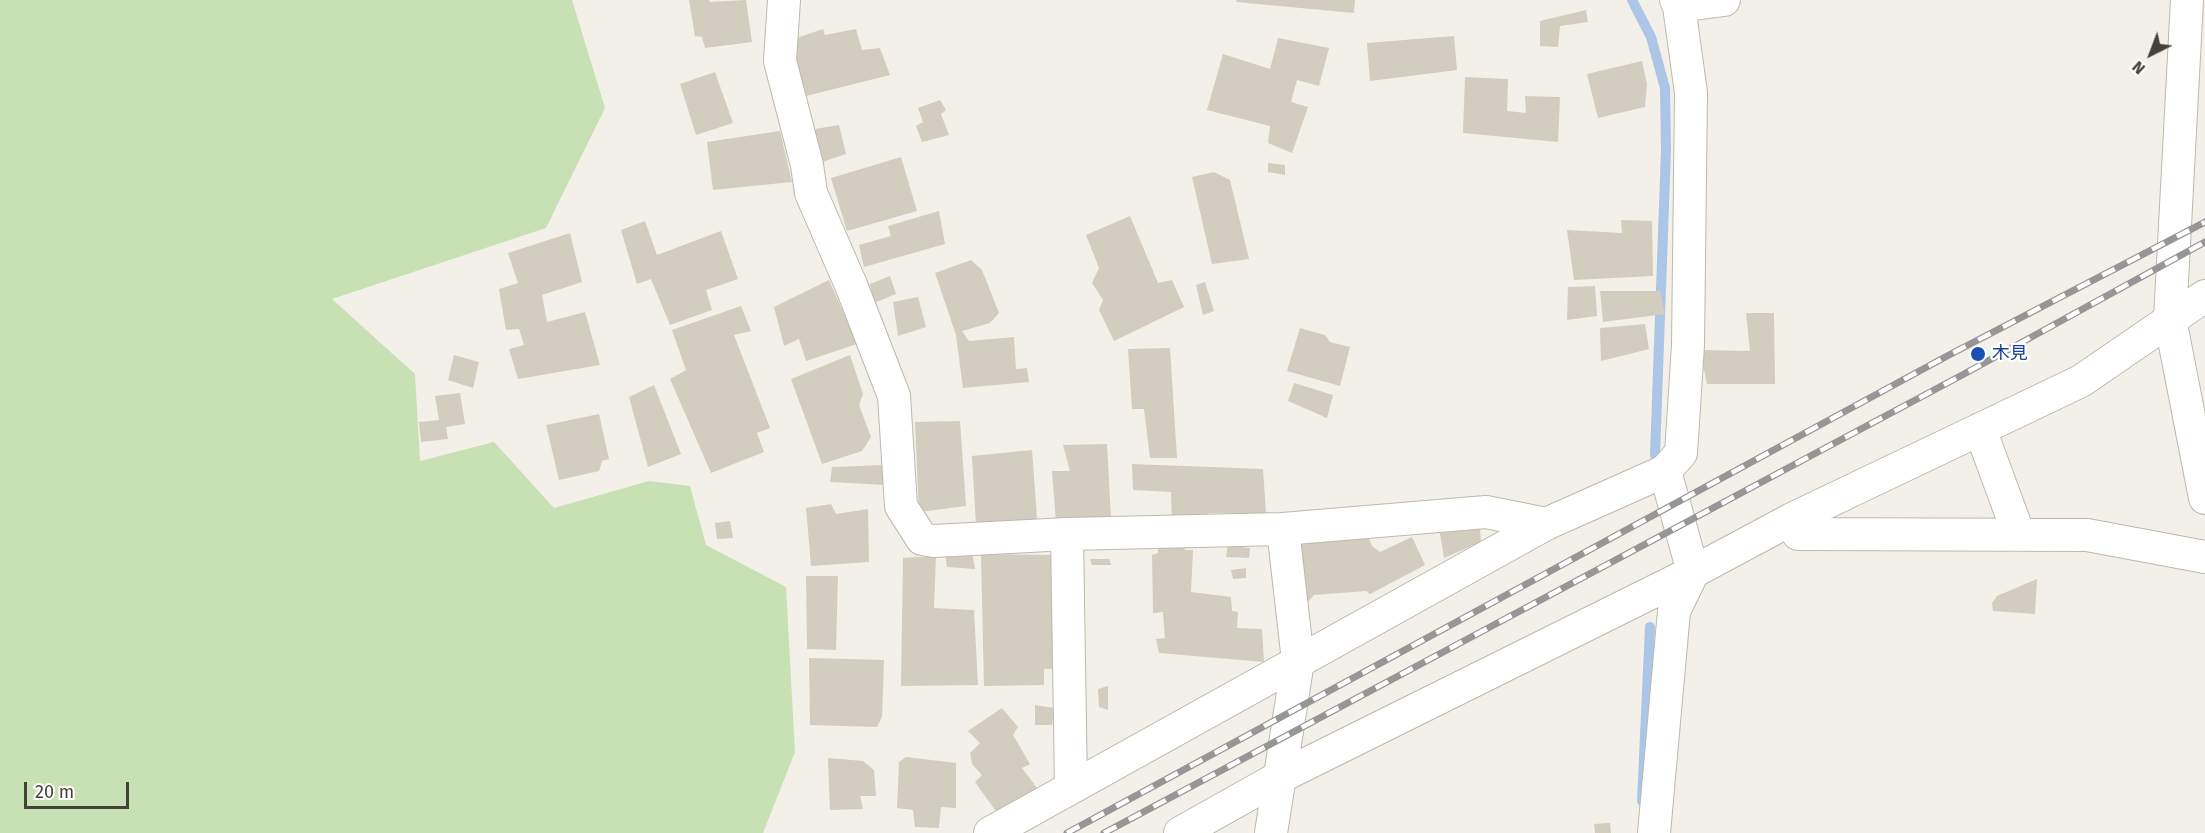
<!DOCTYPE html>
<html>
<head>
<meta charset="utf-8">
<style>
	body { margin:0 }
	#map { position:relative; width:2205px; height:833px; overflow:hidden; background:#f2f0e8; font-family:"Fira Sans",sans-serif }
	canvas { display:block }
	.north { position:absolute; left:2121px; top:24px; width:60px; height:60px; -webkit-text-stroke:4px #fff; paint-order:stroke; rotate:222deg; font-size:16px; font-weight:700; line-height:24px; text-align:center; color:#444137 }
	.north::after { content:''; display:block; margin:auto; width:21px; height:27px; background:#444137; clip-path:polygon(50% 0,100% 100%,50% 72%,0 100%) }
	.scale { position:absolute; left:24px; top:782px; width:105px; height:27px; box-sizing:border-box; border:3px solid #444137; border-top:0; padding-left:8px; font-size:18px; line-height:21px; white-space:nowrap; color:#444137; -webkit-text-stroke:4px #fff; paint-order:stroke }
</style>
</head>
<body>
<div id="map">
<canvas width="2205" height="833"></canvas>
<div class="north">N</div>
<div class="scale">20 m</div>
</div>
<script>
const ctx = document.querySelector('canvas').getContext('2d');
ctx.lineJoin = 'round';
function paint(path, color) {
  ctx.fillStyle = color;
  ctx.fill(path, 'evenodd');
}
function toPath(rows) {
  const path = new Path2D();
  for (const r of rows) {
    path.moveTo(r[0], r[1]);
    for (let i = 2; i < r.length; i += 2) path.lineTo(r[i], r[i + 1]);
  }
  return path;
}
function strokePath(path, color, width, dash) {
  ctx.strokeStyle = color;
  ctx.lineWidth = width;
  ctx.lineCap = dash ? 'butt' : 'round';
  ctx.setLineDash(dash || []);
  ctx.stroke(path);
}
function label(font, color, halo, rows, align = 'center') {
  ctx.font = font + ' "Fira Sans","Noto Sans JP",sans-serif';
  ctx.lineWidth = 4.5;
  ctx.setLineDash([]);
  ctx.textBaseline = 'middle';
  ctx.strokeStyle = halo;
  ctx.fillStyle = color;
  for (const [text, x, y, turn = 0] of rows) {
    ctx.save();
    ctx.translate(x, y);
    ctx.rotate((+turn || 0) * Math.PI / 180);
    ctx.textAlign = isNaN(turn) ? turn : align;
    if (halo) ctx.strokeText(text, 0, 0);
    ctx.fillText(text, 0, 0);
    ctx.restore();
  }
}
paint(toPath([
	[0,0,572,0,605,108,546,228,332,299,415,374,420,461,494,442,554,508,649,481,690,486,706,545,786,587,795,752,763,833,0,833]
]), '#c7e1b5');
strokePath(toPath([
	[1632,0,1651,37,1665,88,1666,150,1655,455],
	[1642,801,1650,627]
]), '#abc6e7', 10);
paint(toPath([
	[689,0,709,0,710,2,746,0,752,42,705,48,702,37,695,36],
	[1237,0,1355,0,1354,13,1236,2],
	[1586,10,1588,22,1560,26,1558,47,1540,46,1540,21],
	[823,29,825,35,856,29,862,50,880,48,890,75,798,98,788,41],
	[1454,36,1457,70,1370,81,1367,43],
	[1278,38,1329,48,1319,86,1297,80,1291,102,1308,107,1292,153,1268,143,1270,126,1207,110,1223,54,1270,69],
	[1642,61,1647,84,1645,107,1598,118,1587,74],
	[715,72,733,123,696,135,680,84],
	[1465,77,1508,79,1507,111,1526,113,1525,96,1560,97,1558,142,1463,133],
	[940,100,946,110,941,114,949,135,922,142,916,126,923,122,918,108],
	[839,125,846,154,819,163,809,130],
	[780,131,792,182,713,190,707,142],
	[901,157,917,211,847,231,831,178],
	[1268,163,1285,165,1285,175,1268,172],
	[1214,172,1230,180,1249,259,1212,264,1192,177],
	[939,211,945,244,864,267,859,245,891,236,888,226],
	[1130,216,1158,283,1172,280,1184,307,1114,341,1099,310,1103,300,1092,283,1099,268,1086,235],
	[1621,220,1652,221,1653,276,1574,280,1567,230,1622,233],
	[645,221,657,255,721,231,738,279,706,290,712,310,670,325,651,279,637,284,621,230],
	[570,233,582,282,542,295,547,322,585,312,600,365,518,379,509,349,524,345,519,329,506,330,499,289,518,283,508,253],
	[971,260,982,270,999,313,990,323,962,331,969,341,1014,337,1016,369,1027,368,1029,382,963,388,956,335,935,273],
	[890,276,896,294,874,303,870,284],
	[829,280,857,344,806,361,799,339,784,346,774,307],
	[1205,282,1214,311,1203,315,1196,285],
	[1595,286,1597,316,1567,320,1568,287],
	[1600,291,1660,291,1665,314,1603,322],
	[918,297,926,327,898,336,893,302],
	[741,306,751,331,734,335,770,428,757,433,764,452,711,473,670,379,686,370,672,330],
	[1746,313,1774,313,1775,384,1707,384,1700,350,1750,351],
	[1645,324,1649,349,1601,361,1600,328],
	[1300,328,1325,335,1330,342,1350,347,1340,386,1287,371],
	[1170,348,1177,458,1150,458,1144,409,1132,409,1128,349],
	[454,355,479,362,473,388,448,380],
	[850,355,863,394,859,405,871,437,862,451,822,464,791,379],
	[1294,383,1333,395,1327,418,1288,401],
	[654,385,681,454,648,467,629,397],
	[460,393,465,424,446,427,448,439,421,442,419,422,439,420,435,396],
	[599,414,609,459,602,461,599,471,559,480,546,425],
	[960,421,966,506,919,512,915,422],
	[1107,444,1111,518,1056,522,1052,471,1070,471,1063,445],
	[1032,450,1037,518,1031,525,976,526,972,456],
	[1132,464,1263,469,1266,513,1208,513,1207,521,1172,519,1171,492,1133,490],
	[886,465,885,485,830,482,832,467],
	[831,504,836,514,868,509,869,562,811,566,806,508],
	[730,521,733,538,717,539,715,523],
	[1480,529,1481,542,1444,558,1440,533],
	[1412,537,1425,565,1370,594,1366,591,1314,595,1308,602,1303,603,1294,541,1369,538,1372,546,1380,552],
	[1183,544,1185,550,1193,550,1191,592,1231,597,1232,611,1238,612,1237,628,1262,629,1264,662,1159,653,1156,639,1165,638,1163,612,1153,613,1152,555,1158,553,1158,545],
	[1228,545,1250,548,1249,558,1226,557],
	[972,552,975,569,947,567,945,553],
	[981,554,1053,555,1056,669,1044,669,1044,685,984,686],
	[936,556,934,608,974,610,978,685,901,686,903,558],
	[1090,559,1109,559,1111,565,1092,565],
	[1246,568,1246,578,1233,579,1231,570],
	[806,576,838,576,836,650,807,649],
	[2037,579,2035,614,1993,611,1992,603,1997,596],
	[809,658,884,660,882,717,877,727,810,725],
	[1108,686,1108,710,1099,707,1098,689],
	[1035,705,1054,708,1052,725,1035,725],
	[1002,708,1018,727,1013,735,1030,764,1022,768,1037,788,998,814,975,782,982,775,972,764,970,753,980,743,968,731],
	[906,757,956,763,956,808,941,807,939,828,915,827,913,810,897,808,899,762],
	[828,758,863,761,874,770,876,796,860,796,863,809,830,810],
	[1610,823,1611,833,1595,833,1594,824]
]), '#d2cdbe');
const minor = toPath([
	[784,0,780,61,807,165,811,193,851,285,894,396,901,506,922,539,934,541,1067,534,1283,529,1486,512,1546,524,1665,471,1681,453,1688,345,1691,93,1679,6,1676,0],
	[2187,0,2170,319,2205,498],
	[1679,6,1724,0],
	[2205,296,2081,381,1792,519,1798,534,2087,535,2205,557],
	[1980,429,2019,535],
	[1067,534,1071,788],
	[990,833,1546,524],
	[1180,833,1278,778,1693,572,1792,519],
	[1271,833,1298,661,1283,529],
	[1654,833,1674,611,1693,572,1665,471]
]);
strokePath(minor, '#bcb9ab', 34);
strokePath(minor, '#fff', 32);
const rail = toPath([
	[1067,833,1949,355,2205,222],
	[1104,833,1964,374,2205,242]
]);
strokePath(rail, '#969696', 7);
strokePath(rail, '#fff', 4.5, [14]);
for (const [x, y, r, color] of [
	[1978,354,8,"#1a4fb4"]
]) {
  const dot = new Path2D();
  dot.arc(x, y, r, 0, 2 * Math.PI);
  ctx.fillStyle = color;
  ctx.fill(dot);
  strokePath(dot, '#fff', 2);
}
label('18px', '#164399', '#fff', [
	["木見",1992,354]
], 'left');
</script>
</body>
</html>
